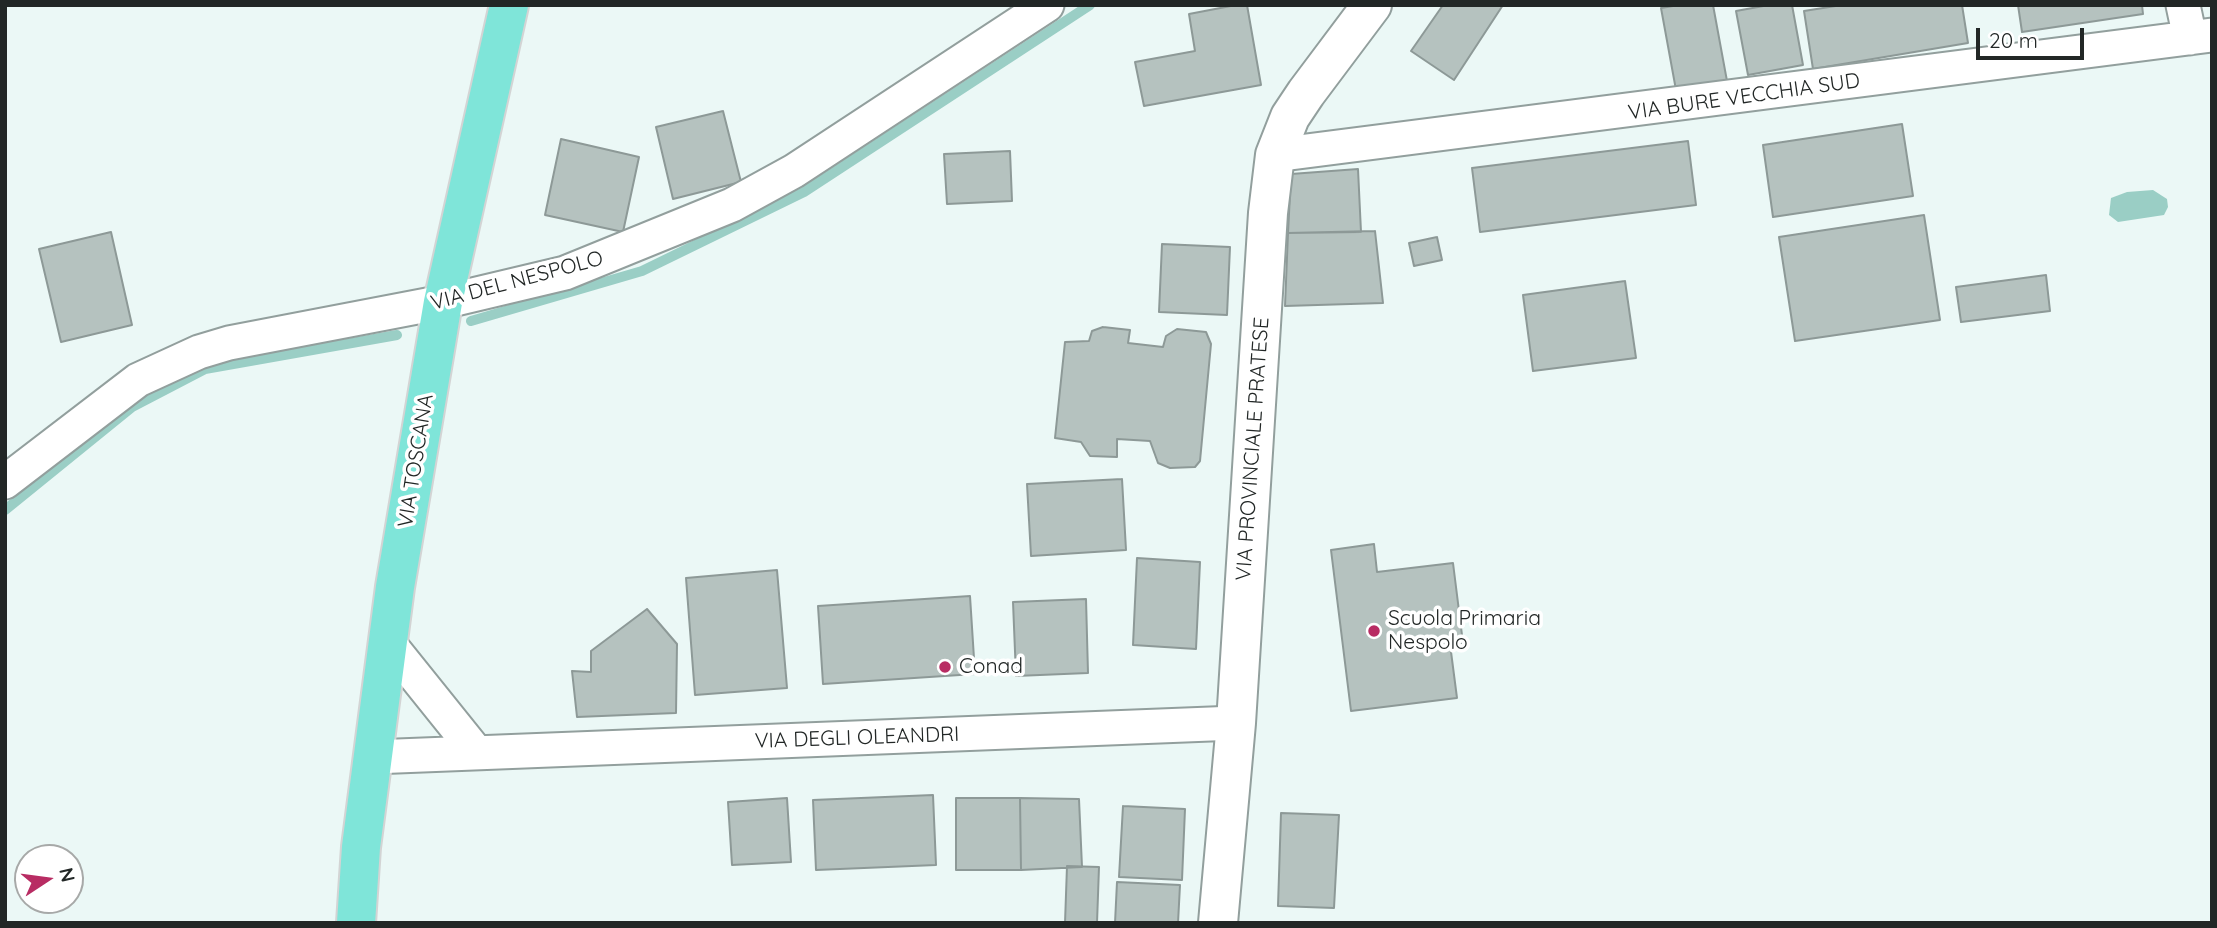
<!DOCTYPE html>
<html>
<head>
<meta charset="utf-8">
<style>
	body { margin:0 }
	#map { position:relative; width:2217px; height:928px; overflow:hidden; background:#ebf8f6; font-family:Quicksand,sans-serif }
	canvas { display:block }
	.frame { position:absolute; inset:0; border:7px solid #222726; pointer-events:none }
	.north { position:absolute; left:14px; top:844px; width:70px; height:70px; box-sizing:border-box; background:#fff; border:2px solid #a7a9a8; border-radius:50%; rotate:77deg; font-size:19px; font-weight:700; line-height:28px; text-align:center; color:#222726 }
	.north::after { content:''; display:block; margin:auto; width:24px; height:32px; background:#b82c63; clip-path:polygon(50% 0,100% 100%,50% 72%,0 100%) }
	.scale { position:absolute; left:1976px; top:28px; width:108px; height:32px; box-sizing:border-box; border:4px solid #222726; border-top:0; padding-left:9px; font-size:21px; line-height:24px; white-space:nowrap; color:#222726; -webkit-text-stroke:5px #fff; paint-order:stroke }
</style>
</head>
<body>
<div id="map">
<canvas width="2217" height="928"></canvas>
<div class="frame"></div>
<div class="north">N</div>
<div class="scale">20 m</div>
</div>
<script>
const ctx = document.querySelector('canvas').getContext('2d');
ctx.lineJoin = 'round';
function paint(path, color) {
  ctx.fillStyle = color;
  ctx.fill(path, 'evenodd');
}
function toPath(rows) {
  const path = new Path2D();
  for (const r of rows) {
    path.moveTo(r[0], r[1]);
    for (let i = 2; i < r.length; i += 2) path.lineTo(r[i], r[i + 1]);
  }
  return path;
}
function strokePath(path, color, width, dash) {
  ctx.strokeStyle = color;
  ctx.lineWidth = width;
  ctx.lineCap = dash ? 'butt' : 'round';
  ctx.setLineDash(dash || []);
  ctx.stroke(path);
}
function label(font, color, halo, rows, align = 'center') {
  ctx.font = font + ' Quicksand,sans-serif';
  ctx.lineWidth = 7;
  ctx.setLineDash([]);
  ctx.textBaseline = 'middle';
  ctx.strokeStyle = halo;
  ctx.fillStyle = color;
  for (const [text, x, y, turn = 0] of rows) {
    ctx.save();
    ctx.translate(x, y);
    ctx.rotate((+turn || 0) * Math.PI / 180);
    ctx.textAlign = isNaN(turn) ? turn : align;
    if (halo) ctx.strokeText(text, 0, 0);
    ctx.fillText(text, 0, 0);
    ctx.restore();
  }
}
paint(toPath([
	[2153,190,2167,199,2168,207,2164,215,2118,222,2109,215,2111,198,2127,192]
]), '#9acec5');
strokePath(toPath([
	[471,321,642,271,804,192,1090,5],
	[5,510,132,407,205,369,397,335]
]), '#9acec5', 10);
const building = toPath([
	[1236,5,1247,5,1261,85,1144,106,1135,62,1195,51,1189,14,1236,5],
	[1443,5,1503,5,1454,80,1411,51,1443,5],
	[1679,5,1713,5,1727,81,1676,90,1661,8,1679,5],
	[1769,5,1792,5,1803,65,1748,75,1736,11,1769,5],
	[1842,5,1962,5,1968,43,1813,69,1804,11,1842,5],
	[2018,5,2142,5,2143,14,2022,32,2018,5],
	[723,111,741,182,673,199,656,127,723,111],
	[1902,124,1913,196,1773,217,1763,145,1902,124],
	[561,139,639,157,623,232,545,215,561,139],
	[1688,141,1696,205,1480,232,1472,168,1688,141],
	[1010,151,1012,201,947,204,944,154,1010,151],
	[1358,169,1361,232,1288,233,1291,174,1358,169],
	[1924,215,1940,320,1795,341,1779,237,1924,215],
	[1375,231,1383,303,1285,306,1288,233,1375,231],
	[111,232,132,325,61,342,39,249,111,232],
	[1437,237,1442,260,1414,266,1409,243,1437,237],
	[1162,244,1230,247,1227,315,1159,312,1162,244],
	[2046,275,2050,311,1961,322,1956,287,2046,275],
	[1625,281,1636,358,1533,371,1523,295,1625,281],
	[1103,327,1130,330,1128,343,1163,347,1166,336,1177,329,1206,332,1211,344,1200,461,1195,467,1170,468,1158,463,1150,441,1117,439,1117,457,1090,456,1081,442,1055,438,1065,342,1089,341,1092,331,1103,327],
	[1122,479,1126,550,1031,556,1027,484,1122,479],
	[1374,544,1377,572,1453,563,1463,643,1450,644,1457,698,1351,711,1331,550,1374,544],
	[1137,558,1200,562,1196,649,1133,645,1137,558],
	[777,570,787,688,695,695,686,578,777,570],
	[970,596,975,674,823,684,818,606,970,596],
	[1086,599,1088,673,1016,676,1013,602,1086,599],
	[647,609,677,644,676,713,577,717,572,671,591,672,591,651,647,609],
	[933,795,936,865,816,870,813,800,933,795],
	[787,798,791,862,732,865,728,802,787,798],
	[956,798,1020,798,1021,870,956,870,956,798],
	[1020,798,1079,799,1082,867,1021,870,1020,798],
	[1123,806,1185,809,1182,880,1119,877,1123,806],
	[1281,813,1339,815,1334,908,1278,906,1281,813],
	[1067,866,1099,867,1097,923,1065,923,1067,866],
	[1117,882,1180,885,1178,923,1115,923,1117,882]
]);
paint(building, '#b5c2bf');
strokePath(building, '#8d9997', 2);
const minor = toPath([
	[2183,5,2190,38],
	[1275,155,2212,35],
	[5,482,138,380,199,352,229,343,443,302,565,273,732,205,794,171,1047,5],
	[387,641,477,753],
	[372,757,1236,723]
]);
const tertiary = toPath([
	[1218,923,1236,723,1268,213,1275,155,1290,117,1306,93,1372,5]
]);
const primary = toPath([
	[356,923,361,847,395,587,443,302,509,5]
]);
strokePath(minor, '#929f9d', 37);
strokePath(tertiary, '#929f9d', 42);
strokePath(primary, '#d3d4d4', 42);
strokePath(minor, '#fff', 33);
strokePath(tertiary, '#fff', 38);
strokePath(primary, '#7fe5d9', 38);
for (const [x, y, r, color] of [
	[1374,631,7,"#b82c63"],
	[945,667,7,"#b82c63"]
]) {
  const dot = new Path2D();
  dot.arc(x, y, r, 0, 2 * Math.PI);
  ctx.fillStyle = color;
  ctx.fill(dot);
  strokePath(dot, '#fff', 2.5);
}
label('21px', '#222726', '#fff', [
	["VIA BURE VECCHIA SUD",1744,97,-8],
	["VIA DEL NESPOLO",517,281,-15],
	["VIA PROVINCIALE PRATESE",1253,449,-86],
	["VIA TOSCANA",416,461,-81],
	["VIA DEGLI OLEANDRI",857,738,-2]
]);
label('21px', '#222726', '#fff', [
	["Scuola Primaria",1388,619],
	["Nespolo",1388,643],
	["Conad",959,667]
], 'left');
</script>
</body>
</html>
